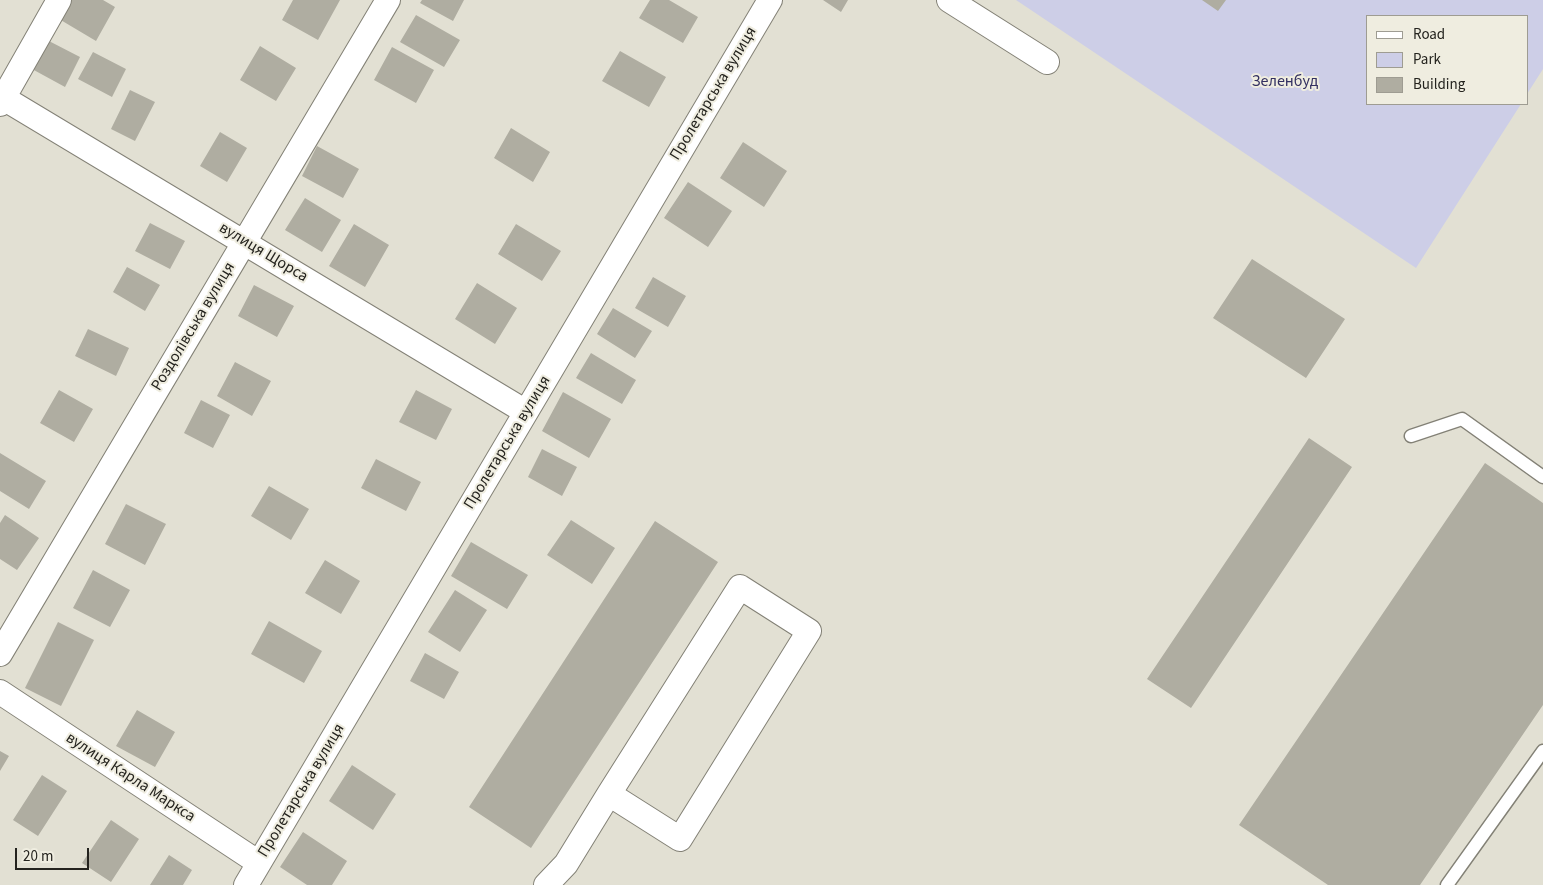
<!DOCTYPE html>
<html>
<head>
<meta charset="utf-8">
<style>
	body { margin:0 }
	#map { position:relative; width:1543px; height:885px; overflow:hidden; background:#e2e0d3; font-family:"Source Sans 3",sans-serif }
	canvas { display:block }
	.legend { position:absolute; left:1366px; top:15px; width:162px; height:90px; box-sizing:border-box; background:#efede0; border:1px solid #9e9c92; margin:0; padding:6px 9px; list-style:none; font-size:15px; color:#24231e }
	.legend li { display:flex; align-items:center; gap:10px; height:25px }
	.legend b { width:25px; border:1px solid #9e9c92 }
	.scale { position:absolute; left:15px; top:848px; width:74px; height:22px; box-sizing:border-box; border:2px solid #24231e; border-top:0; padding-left:6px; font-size:15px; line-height:18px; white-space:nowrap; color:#24231e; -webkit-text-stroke:4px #efede0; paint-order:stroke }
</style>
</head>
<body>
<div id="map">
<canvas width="1543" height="885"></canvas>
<ul class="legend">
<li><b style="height:6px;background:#fff"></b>Road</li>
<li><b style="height:14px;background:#cdcee7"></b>Park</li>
<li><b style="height:14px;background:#afada1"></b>Building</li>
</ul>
<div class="scale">20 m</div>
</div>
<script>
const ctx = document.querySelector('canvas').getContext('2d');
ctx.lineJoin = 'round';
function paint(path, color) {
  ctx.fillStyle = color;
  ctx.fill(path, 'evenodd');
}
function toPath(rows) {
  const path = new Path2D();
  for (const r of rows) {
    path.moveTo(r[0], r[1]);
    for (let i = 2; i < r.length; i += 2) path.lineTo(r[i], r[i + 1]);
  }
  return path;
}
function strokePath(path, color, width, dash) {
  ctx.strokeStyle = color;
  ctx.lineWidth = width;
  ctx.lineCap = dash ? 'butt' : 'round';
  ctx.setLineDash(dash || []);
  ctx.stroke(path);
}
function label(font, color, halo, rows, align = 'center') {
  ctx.font = font + ' "Source Sans 3",sans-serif';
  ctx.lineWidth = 4;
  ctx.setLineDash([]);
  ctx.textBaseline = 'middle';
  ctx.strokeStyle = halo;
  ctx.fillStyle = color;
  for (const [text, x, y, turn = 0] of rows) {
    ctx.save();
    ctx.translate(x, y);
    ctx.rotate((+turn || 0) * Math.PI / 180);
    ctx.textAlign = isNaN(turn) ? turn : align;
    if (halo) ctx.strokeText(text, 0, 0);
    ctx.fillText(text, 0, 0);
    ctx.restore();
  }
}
paint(toPath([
	[1016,0,1543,0,1543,69,1527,94,1527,16,1367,16,1367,104,1521,104,1416,268]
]), '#cdcee7');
paint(toPath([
	[71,0,103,0,115,7,96,41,59,19],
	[293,0,340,0,318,40,282,20],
	[422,0,464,0,453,21,420,3],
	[650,0,669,0,698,17,683,43,639,18],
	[823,0,848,0,841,12],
	[1202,0,1226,0,1218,11],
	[416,15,460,40,444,67,400,42],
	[47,40,80,57,65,87,32,69],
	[260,46,296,68,276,101,240,80],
	[392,47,434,70,416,103,374,80],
	[620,51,666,77,649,107,602,81],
	[93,52,126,69,112,97,78,79],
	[130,90,155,102,135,141,111,129],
	[511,128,550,152,533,182,494,158],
	[220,132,247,148,227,182,200,166],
	[743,142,787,171,764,207,720,178],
	[317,146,359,169,343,198,302,176],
	[688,182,732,211,708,247,664,218],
	[305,198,341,220,322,252,285,230],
	[150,223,185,241,170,269,135,251],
	[354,224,389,245,365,287,329,266],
	[516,224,561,251,542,281,498,254],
	[1252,259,1345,319,1306,378,1213,318],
	[127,267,160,285,145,311,113,292],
	[653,277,686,296,668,327,635,308],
	[477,283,517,308,495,344,455,319],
	[254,285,294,306,277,337,238,316],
	[613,308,652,331,635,358,597,334],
	[88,329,129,348,116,376,75,356],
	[591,353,636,380,622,404,576,378],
	[235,362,271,381,252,416,217,396],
	[59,390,93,409,74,442,40,423],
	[416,390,452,409,436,440,399,422],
	[563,392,611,419,589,458,542,431],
	[201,400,230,415,213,448,184,433],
	[1309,438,1352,467,1191,708,1147,679],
	[542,449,577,467,562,496,528,477],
	[0,453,46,481,29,509,0,491],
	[376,459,421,482,406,511,361,488],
	[1485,463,1543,503,1543,705,1420,885,1328,885,1239,825],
	[269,486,309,509,291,540,251,516],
	[126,504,166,524,145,565,105,544],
	[5,515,39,538,17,570,0,559,0,523],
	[571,520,615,548,592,584,547,555],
	[655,521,718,562,531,848,469,807],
	[471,542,528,575,507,609,451,576],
	[325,560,360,581,341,614,305,593],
	[93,570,130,590,110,627,73,608],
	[455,590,487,610,460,652,428,632],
	[269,621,322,651,304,683,251,654],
	[58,622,94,640,61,706,25,688],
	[425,653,459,672,444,699,410,681],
	[137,710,175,732,155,767,116,746],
	[0,751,9,756,0,771],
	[352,765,396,794,373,830,329,801],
	[42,775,67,791,38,836,13,820],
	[111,820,139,839,111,882,82,863],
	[303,832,347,861,332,885,307,885,280,867],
	[169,855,192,870,183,885,150,885]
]), '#afada1');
const lane = toPath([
	[1411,436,1462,419,1543,477],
	[1447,885,1543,751]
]);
const street = toPath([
	[949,0,1047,62],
	[0,96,526,412],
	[0,104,59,0],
	[0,654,388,0],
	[0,692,259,863],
	[246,885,770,0],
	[546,885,566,864,609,794,740,587,809,631,680,839,609,794]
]);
strokePath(lane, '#838176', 15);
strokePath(street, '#838176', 26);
strokePath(lane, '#fff', 12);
strokePath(street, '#fff', 24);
label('16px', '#333061', '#efede0', [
	["Зеленбуд",1285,82]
]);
label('16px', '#24231e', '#efede0', [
	["Пролетарська вулиця",714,94,-59],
	["вулиця Щорса",263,253,31],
	["Роздолівська вулиця",194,327,-59],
	["Пролетарська вулиця",508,443,-59],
	["вулиця Карла Маркса",130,778,33],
	["Пролетарська вулиця",302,791,-59]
]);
</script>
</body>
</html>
